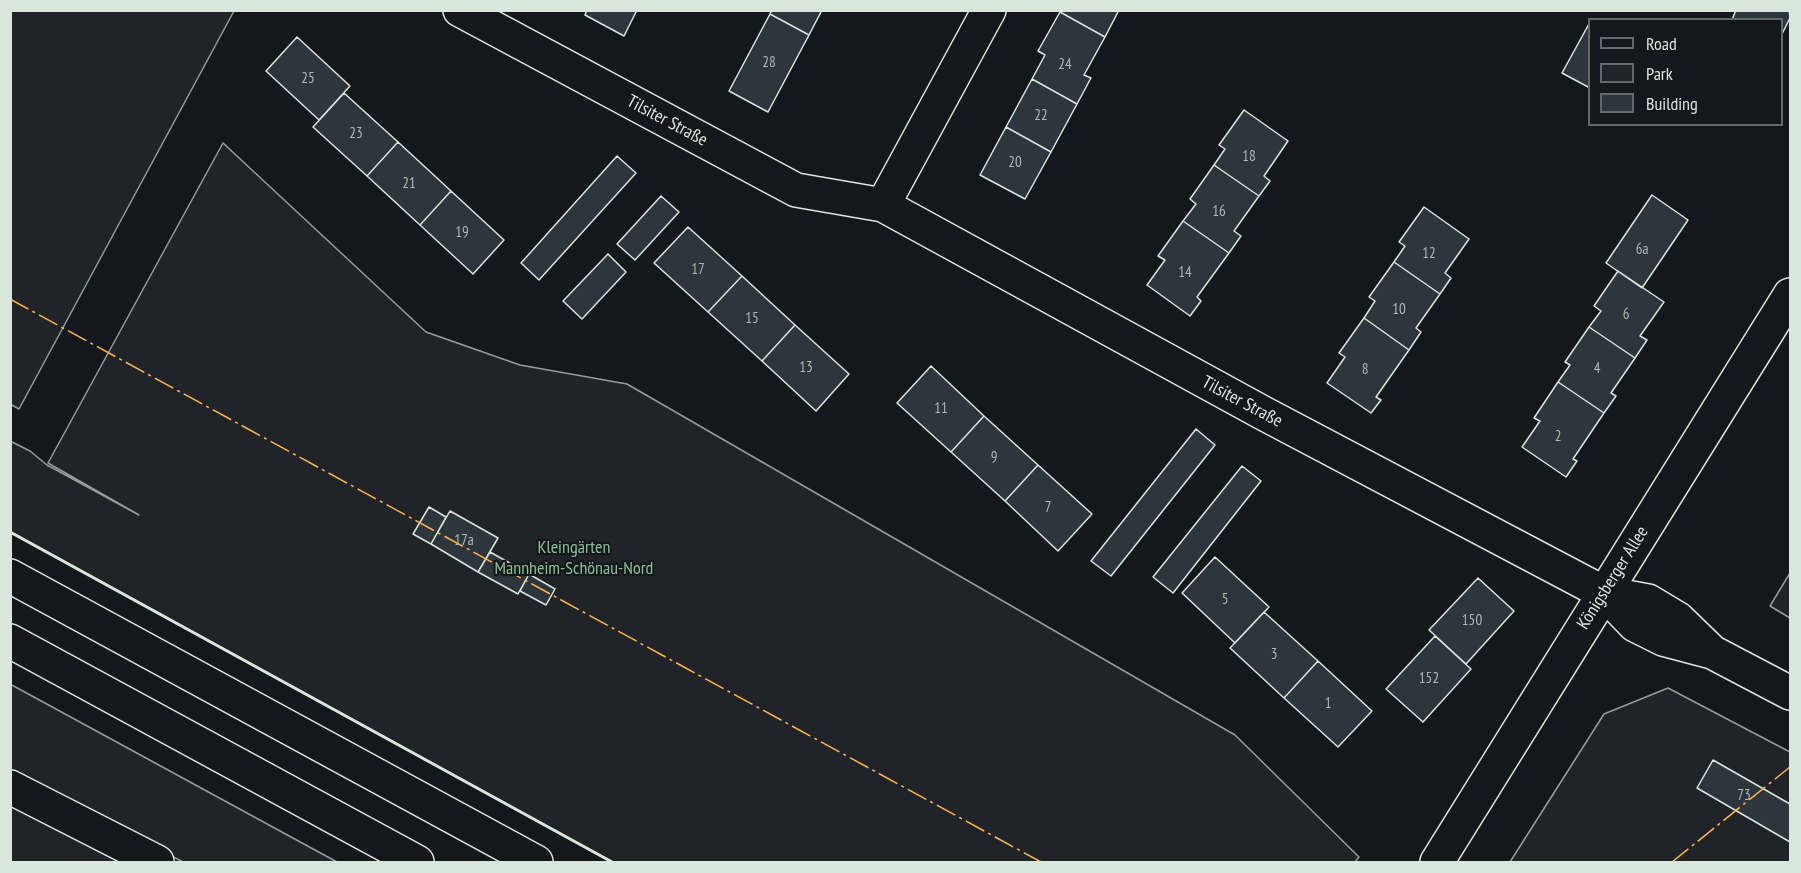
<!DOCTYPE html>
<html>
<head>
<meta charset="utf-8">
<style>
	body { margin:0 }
	#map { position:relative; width:1801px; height:873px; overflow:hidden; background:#14181c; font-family:"PT Sans Narrow",sans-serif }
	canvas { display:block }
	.frame { position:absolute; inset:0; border:12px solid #d8e6dc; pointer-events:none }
	.legend { position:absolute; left:1588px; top:18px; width:195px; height:108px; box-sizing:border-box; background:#14181c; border:2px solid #626a69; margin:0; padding:8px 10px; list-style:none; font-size:18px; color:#d8e6dc }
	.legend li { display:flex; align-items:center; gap:12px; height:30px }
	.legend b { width:30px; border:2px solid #626a69 }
</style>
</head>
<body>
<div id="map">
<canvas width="1801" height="873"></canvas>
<div class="frame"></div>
<ul class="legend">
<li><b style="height:8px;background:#14181c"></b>Road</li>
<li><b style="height:16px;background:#202428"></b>Park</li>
<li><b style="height:16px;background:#2c363c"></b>Building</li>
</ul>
</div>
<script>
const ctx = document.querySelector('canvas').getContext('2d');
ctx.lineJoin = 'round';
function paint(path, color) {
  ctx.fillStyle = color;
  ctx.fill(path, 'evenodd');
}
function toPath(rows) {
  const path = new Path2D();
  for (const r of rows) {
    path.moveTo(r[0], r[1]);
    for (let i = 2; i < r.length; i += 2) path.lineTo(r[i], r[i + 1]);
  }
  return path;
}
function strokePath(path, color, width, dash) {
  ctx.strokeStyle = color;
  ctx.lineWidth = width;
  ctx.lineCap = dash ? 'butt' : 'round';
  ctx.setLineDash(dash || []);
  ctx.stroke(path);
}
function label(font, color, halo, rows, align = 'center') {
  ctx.font = font + ' "PT Sans Narrow",sans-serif';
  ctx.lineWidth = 4.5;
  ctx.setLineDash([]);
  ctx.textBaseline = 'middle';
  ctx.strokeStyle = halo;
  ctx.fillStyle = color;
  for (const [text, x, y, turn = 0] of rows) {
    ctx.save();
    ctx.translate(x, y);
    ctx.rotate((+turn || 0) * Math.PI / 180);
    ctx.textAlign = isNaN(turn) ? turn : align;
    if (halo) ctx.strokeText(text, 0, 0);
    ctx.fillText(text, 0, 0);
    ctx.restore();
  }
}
const green = toPath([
	[10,11,234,11,19,409,10,404,10,11],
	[223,143,426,332,520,365,627,384,1235,735,1359,857,1355,862,612,862,11,532,10,441,30,451,47,465,139,515,48,463,223,143],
	[1790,573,1790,618,1770,606,1790,573],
	[10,684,337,862,183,862,11,772,10,684],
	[1668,688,1790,752,1790,862,1510,862,1604,714,1668,688],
	[11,800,132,862,11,862,11,800]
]);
paint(green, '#202428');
strokePath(green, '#939e99', 1.5);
const building = toPath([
	[587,10,637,10,624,36,585,15,587,10],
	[772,10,822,10,809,35,770,14,772,10],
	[1061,10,1119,10,1105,37,1060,12,1061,10],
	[1736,10,1789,10,1790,18,1782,34,1782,20,1732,20,1736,10],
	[1060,12,1105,37,1084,75,1091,78,1077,104,1032,79,1045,55,1038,51,1060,12],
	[770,14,809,35,768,112,729,91,770,14],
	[1590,22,1590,88,1562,73,1590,22],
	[297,37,350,86,319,120,266,71,297,37],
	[1032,79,1077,104,1051,152,1006,127,1032,79],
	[344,93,398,142,367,176,313,127,344,93],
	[1244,110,1288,141,1264,176,1270,181,1259,196,1214,165,1225,149,1219,145,1244,110],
	[1006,127,1051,152,1025,199,980,175,1006,127],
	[398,142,451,191,420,225,367,176,398,142],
	[617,156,636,173,539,280,521,263,617,156],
	[1214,165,1259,196,1234,231,1241,236,1229,253,1183,221,1196,204,1190,199,1214,165],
	[451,191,504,240,473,274,420,225,451,191],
	[1652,195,1688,220,1642,288,1606,263,1652,195],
	[661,196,679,212,635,260,617,244,661,196],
	[1424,207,1469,239,1445,273,1451,278,1440,294,1394,262,1405,246,1399,242,1424,207],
	[1183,221,1229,253,1197,297,1201,301,1190,316,1147,285,1165,260,1158,256,1183,221],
	[688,227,742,276,708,312,654,263,688,227],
	[608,254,626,272,582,319,563,301,608,254],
	[1394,262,1440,294,1416,328,1421,332,1409,350,1364,318,1375,301,1369,297,1394,262],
	[1618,271,1664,302,1640,336,1647,340,1635,358,1589,327,1601,311,1594,306,1618,271],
	[742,276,795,325,762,361,708,312,742,276],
	[1364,318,1409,350,1376,397,1381,400,1371,413,1327,383,1345,357,1339,353,1364,318],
	[795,325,849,374,816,411,762,361,795,325],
	[1589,327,1635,358,1611,393,1616,396,1604,413,1558,382,1570,365,1565,362,1589,327],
	[931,366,984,416,951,452,897,403,931,366],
	[1558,382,1604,413,1573,459,1577,461,1566,477,1522,447,1540,421,1534,418,1558,382],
	[984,416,1038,465,1005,501,951,452,984,416],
	[1196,429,1215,445,1111,576,1091,561,1196,429],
	[1038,465,1092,514,1058,551,1005,501,1038,465],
	[1242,466,1261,481,1173,593,1153,577,1242,466],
	[429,507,446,517,431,544,413,534,429,507],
	[450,511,498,538,478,572,431,544,450,511],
	[490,552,529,574,518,594,478,572,490,552],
	[1215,557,1269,607,1235,643,1182,593,1215,557],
	[529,574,555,589,546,605,520,591,529,574],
	[1478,578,1514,611,1466,664,1429,630,1478,578],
	[1264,612,1318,661,1284,698,1230,648,1264,612],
	[1435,636,1471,669,1423,722,1386,689,1435,636],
	[1318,661,1372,711,1338,747,1284,698,1318,661],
	[1713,760,1790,804,1790,842,1697,788,1713,760]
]);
paint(building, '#2c363c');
strokePath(building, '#d8e6dc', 1.5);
const minor = toPath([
	[460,10,796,190,883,205],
	[989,10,883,205,1263,413,1604,593,1635,625,1663,639,1712,652,1790,693],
	[1604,593,1648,601,1678,619,1710,650],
	[10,787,157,862],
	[1437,862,1790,295]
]);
const highway = toPath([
	[10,576,536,862],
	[10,641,417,862]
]);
strokePath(minor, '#d8e6dc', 36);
strokePath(highway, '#d8e6dc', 36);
strokePath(minor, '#14181c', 33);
strokePath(highway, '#14181c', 33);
strokePath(toPath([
	[10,532,612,862]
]), '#d8e6dc', 3);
strokePath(toPath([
	[10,299,1041,862],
	[1672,862,1790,767]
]), '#ffb74d', 1.5, [21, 4.5, 3, 4.5]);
label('15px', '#adbab4', null, [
	["28",769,63],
	["24",1065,65],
	["25",308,79],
	["22",1041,116],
	["23",356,134],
	["18",1249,157],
	["20",1015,163],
	["21",409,184],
	["16",1219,212],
	["19",462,233],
	["6a",1642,250],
	["12",1429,254],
	["17",698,270],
	["14",1185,273],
	["10",1399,310],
	["6",1626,315],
	["15",752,319],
	["13",806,368],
	["4",1597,369],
	["8",1365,370],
	["11",941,409],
	["2",1558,437],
	["9",994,458],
	["7",1048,508],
	["17a",464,541],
	["5",1225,600],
	["150",1472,621],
	["3",1274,655],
	["152",1429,679],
	["1",1328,704],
	["73",1744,796]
]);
label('18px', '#d8e6dc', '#14181c', [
	["Tilsiter Straße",667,121,28],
	["Tilsiter Straße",1242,402,28],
	["Königsberger Allee",1613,578,-58]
]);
label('18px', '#8ac095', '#14181c', [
	["Kleingärten",574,548],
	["Mannheim-Schönau-Nord",574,569]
]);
</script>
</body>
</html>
